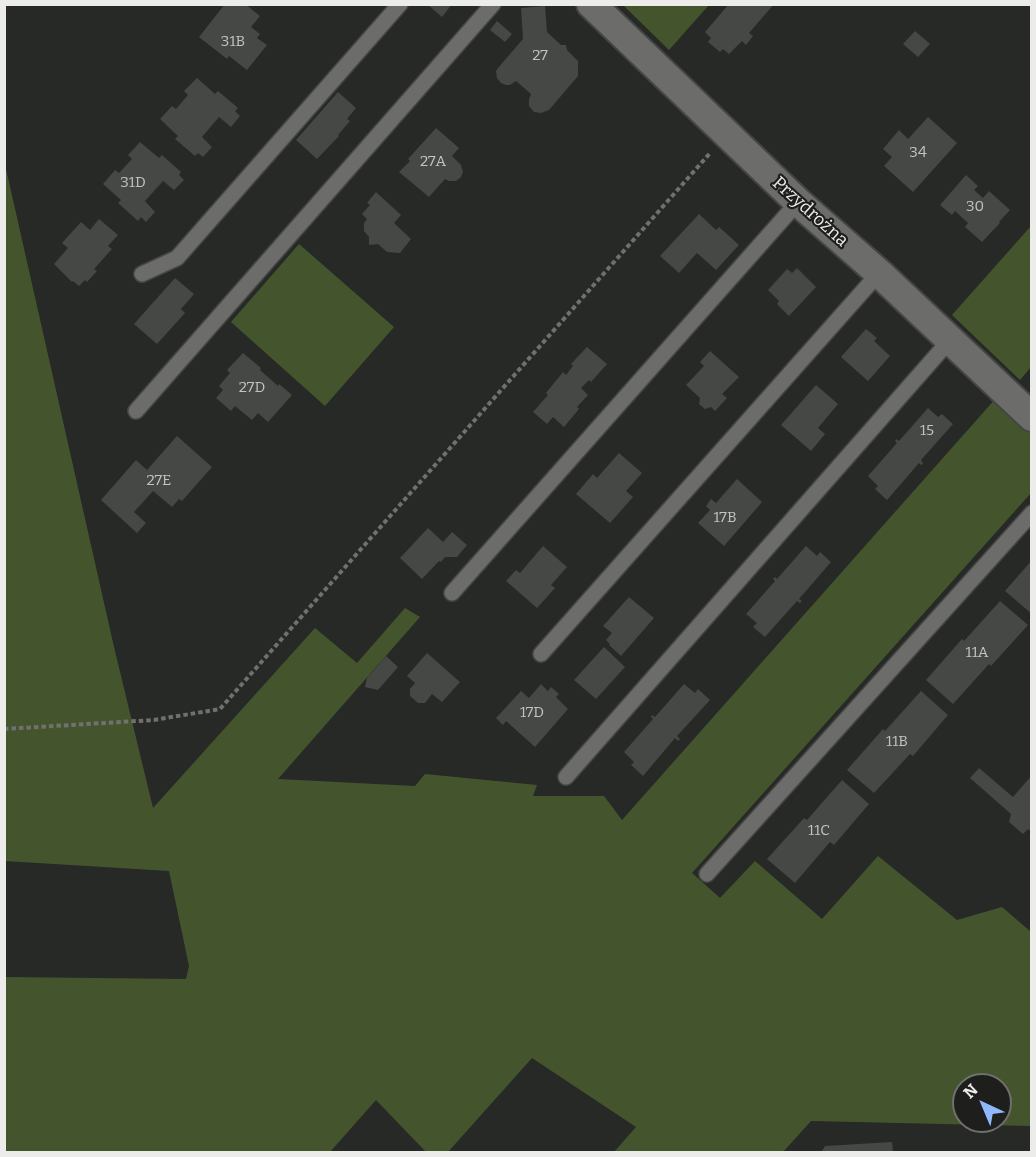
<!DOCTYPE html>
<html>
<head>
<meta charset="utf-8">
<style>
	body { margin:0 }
	#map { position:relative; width:1036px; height:1157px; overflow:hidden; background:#272926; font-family:Bitter,serif }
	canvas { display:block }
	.frame { position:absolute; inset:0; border:6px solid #ececeb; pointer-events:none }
	.north { position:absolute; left:952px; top:1073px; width:60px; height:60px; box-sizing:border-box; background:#1e1f1c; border:2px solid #70716f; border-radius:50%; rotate:316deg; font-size:16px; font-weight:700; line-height:24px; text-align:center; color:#ececeb }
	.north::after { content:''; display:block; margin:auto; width:21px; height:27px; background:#90b8fd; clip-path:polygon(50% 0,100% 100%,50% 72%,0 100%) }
</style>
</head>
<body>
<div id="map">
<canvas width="1036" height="1157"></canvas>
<div class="frame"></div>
<div class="north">N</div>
</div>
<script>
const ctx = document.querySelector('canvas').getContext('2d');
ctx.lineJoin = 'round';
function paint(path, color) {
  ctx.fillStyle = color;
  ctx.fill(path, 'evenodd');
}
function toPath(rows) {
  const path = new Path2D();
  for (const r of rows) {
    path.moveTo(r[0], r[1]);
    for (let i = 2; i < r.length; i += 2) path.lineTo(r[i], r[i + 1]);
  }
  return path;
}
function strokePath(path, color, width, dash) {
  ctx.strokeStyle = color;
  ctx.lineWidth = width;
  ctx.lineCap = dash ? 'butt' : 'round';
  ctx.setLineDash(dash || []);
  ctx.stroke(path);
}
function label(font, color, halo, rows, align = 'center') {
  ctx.font = font + ' Bitter,serif';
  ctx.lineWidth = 4.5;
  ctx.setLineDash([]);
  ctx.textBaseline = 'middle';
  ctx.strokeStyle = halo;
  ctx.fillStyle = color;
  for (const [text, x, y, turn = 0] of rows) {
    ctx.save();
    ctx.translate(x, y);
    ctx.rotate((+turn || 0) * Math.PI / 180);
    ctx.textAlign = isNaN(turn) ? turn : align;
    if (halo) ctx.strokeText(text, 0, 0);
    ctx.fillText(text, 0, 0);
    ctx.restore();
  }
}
paint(toPath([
	[623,5,709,5,669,50],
	[4,160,114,647,153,808,315,628,357,663,405,608,420,617,278,779,415,786,425,774,537,785,533,796,604,796,622,820,997,397,1031,428,1031,493,692,873,720,898,755,861,822,919,878,856,957,920,1002,907,1031,932,1031,1126,811,1121,783,1152,614,1152,636,1127,532,1058,448,1152,426,1152,376,1100,330,1152,5,1152,5,977,186,979,189,966,169,871,5,861],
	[964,1085,1000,1085,1000,1121,964,1121],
	[1031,226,1031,367,1020,380,952,315],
	[299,244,394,327,325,406,231,322]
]), '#44552e');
paint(toPath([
	[225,4,245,4,260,16,251,27,260,34,257,38,267,45,247,70,229,56,227,59,199,37],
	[427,4,452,4,442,17],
	[729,4,774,4,749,33,753,36,746,45,742,41,729,54,723,49,720,52,708,42,711,38,705,32],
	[545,6,547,32,561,45,566,45,567,50,578,61,578,76,549,110,541,113,534,112,529,106,529,99,531,94,516,81,510,85,506,85,501,83,497,78,496,71,498,68,523,39,521,8],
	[497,21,512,34,505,42,490,30],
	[915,31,930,44,918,57,903,44],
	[197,78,215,94,218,91,238,108,235,111,240,116,231,127,219,117,202,137,212,147,203,157,198,153,195,156,175,139,178,136,160,119,172,106,176,109,188,95,184,91],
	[338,92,356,108,347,119,350,121,338,135,339,136,317,159,296,140],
	[928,117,957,143,913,192,884,166,892,157,883,149,899,130,908,139],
	[436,128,459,148,452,156,461,165,463,172,461,177,456,181,449,181,445,179,429,197,399,172,410,161,408,159],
	[140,142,159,158,162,155,181,172,179,175,184,180,174,190,163,181,145,201,155,212,146,222,141,217,138,221,118,203,121,200,103,184,115,170,119,173,132,159,128,155],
	[966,175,978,186,974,190,983,198,989,191,1010,210,999,222,1000,223,982,242,965,227,968,223,955,211,952,215,940,205],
	[376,192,401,215,394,223,411,239,400,253,387,252,378,244,369,245,369,237,364,231,364,223,367,219,362,214,370,205,367,203],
	[699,214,716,230,719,227,739,245,716,270,697,253,679,273,660,256],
	[99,219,118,235,108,246,112,249,94,269,97,271,87,282,85,280,79,286,73,281,72,282,54,264,68,248,62,243,81,222,90,230],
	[797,268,816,287,789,316,777,304,779,301,768,290,787,269,792,273],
	[175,278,194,294,181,309,185,313,157,344,134,324],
	[866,329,877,338,874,341,890,356,868,381,841,357],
	[587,347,607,364,591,382,589,380,581,388,588,395,577,407,579,409,564,427,553,417,547,424,533,412,548,395,546,393,563,372,566,375,573,366,571,364],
	[710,351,739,377,722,394,727,398,715,411,711,407,705,409,699,404,700,398,686,385,704,366,700,362],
	[243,353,261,368,260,370,278,386,279,384,292,395,268,422,258,413,252,420,235,406,231,411,216,398,223,390,219,386,230,373,227,370],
	[816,385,838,404,818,428,825,434,811,451,781,425],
	[928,408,938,417,942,414,953,424,921,460,923,463,923,464,921,465,919,463,887,500,875,489,878,486,868,476,897,443,895,441,896,440,896,439,899,441],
	[177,436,212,467,182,501,179,499,172,507,153,491,134,512,146,523,137,533,101,500,136,460,147,470],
	[619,453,642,473,626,491,633,497,610,523,576,494,593,474,597,478],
	[737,479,762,502,724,546,698,523,710,510,706,506,711,499,716,503],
	[428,528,443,542,452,532,467,545,457,557,445,557,441,562,439,561,422,579,400,558],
	[543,546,567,567,551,585,555,588,537,608,506,581,516,570,520,573],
	[806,546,817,556,820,552,831,562,799,599,802,601,800,603,797,601,765,637,753,627,757,623,746,614,775,581,773,579,775,577,777,579],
	[1032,560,1032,614,1005,591],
	[629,597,654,618,621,656,609,645,610,644,606,640,612,633,603,626],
	[1000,601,1028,625,991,666,989,664,953,704,926,680,962,639,964,641],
	[604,647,625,667,596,699,574,680],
	[427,653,460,682,442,702,432,694,425,703,418,703,410,696,410,689,415,683,407,676],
	[386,656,398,667,378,690,365,687,367,678],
	[541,684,548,691,551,687,559,694,556,697,568,709,535,747,506,721,503,725,496,718,521,691,529,698],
	[684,684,695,693,698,689,710,700,677,736,680,739,678,741,675,738,643,776,631,765,634,762,624,752,653,719,651,717,652,715,655,717],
	[921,691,948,715,913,756,910,754,874,793,847,770,883,729,885,731],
	[979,768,1013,797,1032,775,1032,832,1028,829,1023,834,1009,822,1011,814,970,778],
	[842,780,869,804,834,845,830,842,795,883,767,859,804,818,807,820],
	[892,1142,893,1152,822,1152,822,1151,825,1146]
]), '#464845');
const lane = toPath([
	[142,274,177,258,400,4],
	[136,411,493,4],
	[452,593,798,202],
	[541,654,879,273],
	[566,777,950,340],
	[707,874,1032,513]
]);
const street = toPath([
	[591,4,798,202,879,273,1032,417]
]);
strokePath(lane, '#454644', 18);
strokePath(street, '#454644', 32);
strokePath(toPath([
	[4,729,154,720,220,709,711,152]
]), '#70716f', 4, [4.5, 3]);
strokePath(lane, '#6c6d6a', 15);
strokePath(street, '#6c6d6a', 28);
label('15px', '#c2c3c2', null, [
	["31B",233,42],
	["27",540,56],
	["34",918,153],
	["27A",433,162],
	["31D",133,183],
	["30",975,207],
	["27D",252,388],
	["15",927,431],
	["27E",159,481],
	["17B",725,518],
	["11A",977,653],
	["17D",532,713],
	["11B",897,742],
	["11C",819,831]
]);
label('18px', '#ececeb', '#1e1f1c', [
	["Przydrożna",810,212,42]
]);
</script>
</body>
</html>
